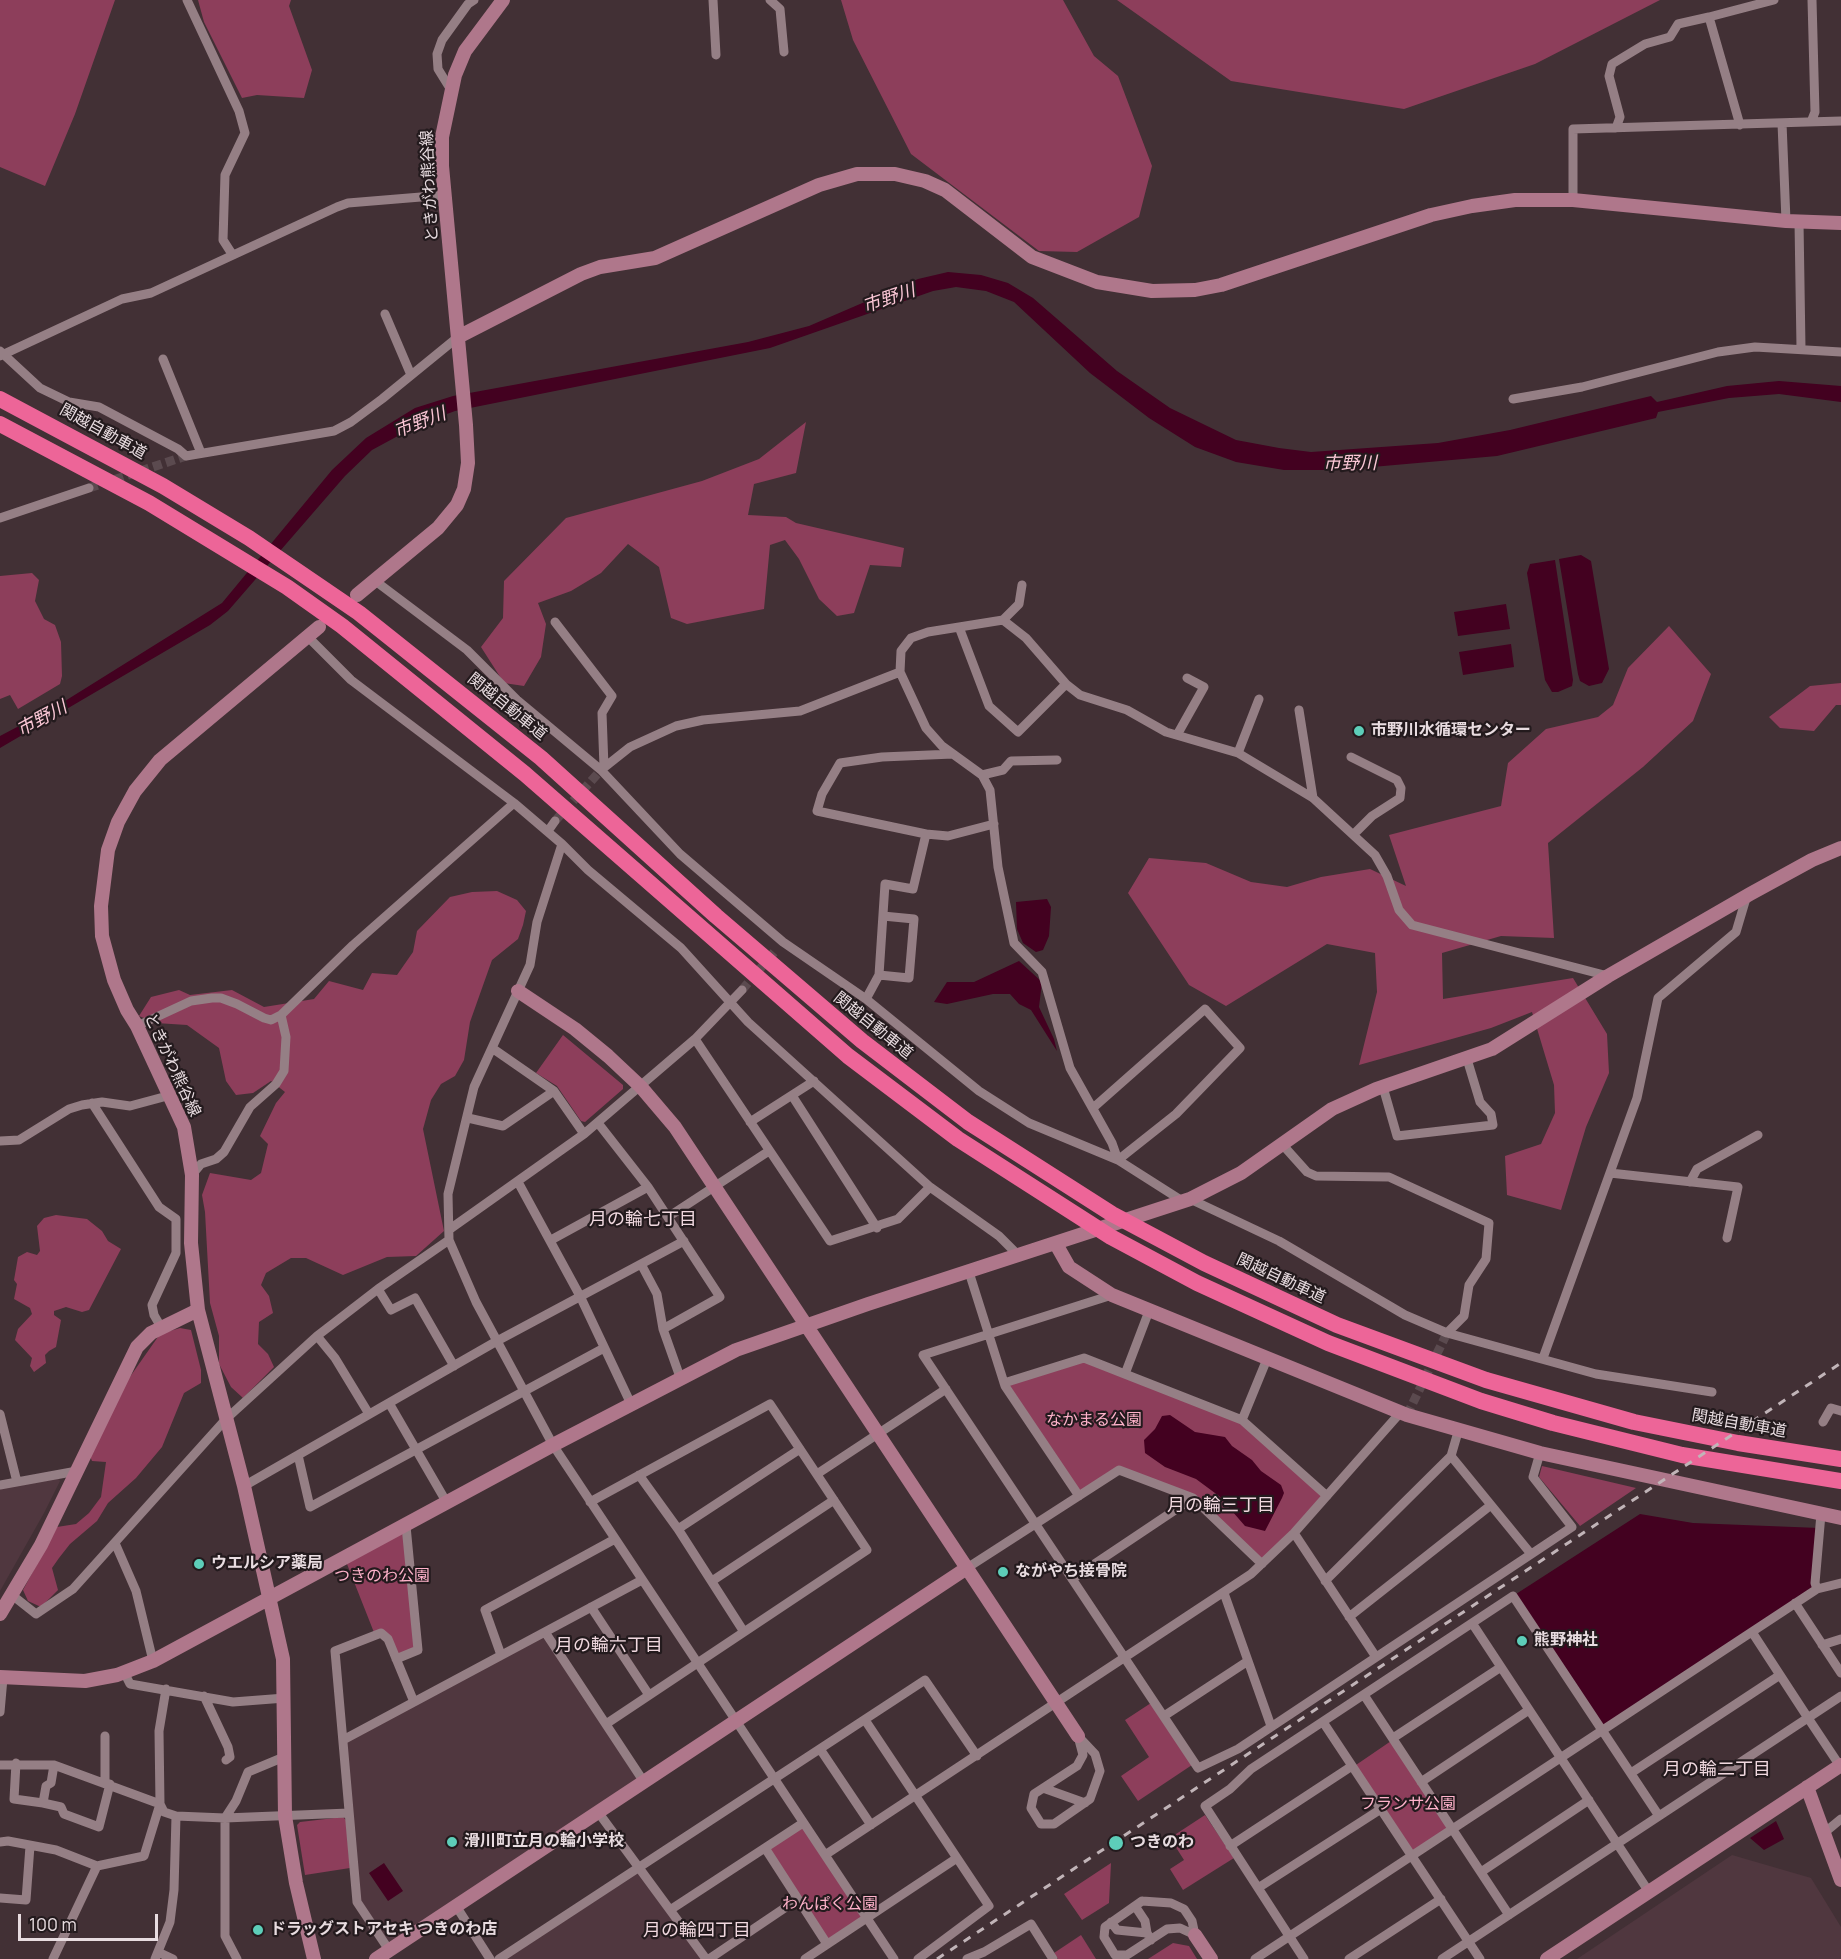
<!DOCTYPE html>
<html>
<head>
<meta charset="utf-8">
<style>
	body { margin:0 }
	#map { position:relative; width:1841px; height:1959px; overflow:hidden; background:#423035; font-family:Manrope,sans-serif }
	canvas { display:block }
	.scale { position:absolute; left:18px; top:1914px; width:140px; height:27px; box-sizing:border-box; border:3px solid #e8dce0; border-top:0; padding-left:8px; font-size:18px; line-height:21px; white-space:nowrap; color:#e8dce0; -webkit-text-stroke:4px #231a1d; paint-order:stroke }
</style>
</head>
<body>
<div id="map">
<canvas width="1841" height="1959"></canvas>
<div class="scale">100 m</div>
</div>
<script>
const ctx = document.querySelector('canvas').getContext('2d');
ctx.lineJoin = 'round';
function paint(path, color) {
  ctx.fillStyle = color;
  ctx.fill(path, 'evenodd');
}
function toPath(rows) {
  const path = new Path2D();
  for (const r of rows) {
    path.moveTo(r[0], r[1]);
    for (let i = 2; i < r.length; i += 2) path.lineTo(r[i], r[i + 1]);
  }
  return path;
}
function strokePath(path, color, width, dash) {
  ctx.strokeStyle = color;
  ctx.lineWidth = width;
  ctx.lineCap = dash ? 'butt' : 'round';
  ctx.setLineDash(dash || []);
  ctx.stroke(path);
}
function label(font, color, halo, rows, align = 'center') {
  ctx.font = font + ' Manrope,"Noto Sans JP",sans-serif';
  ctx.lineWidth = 4.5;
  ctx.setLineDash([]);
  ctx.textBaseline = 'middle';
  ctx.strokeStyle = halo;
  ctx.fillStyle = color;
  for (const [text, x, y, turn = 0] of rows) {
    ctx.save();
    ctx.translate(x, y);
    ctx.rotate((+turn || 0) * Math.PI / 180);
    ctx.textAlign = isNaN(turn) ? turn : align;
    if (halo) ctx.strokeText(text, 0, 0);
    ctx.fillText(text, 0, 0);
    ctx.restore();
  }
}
paint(toPath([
	[58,1477,60,1481,44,1513,0,1591,0,1489],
	[545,1632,644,1782,389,1950,357,1902,343,1740],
	[1732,1855,1811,1878,1841,1927,1841,1959,1577,1959],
	[639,1867,706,1959,499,1959]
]), '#50373f');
paint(toPath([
	[0,0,115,0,75,114,45,186,0,167],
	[198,0,291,0,289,6,312,70,304,98,257,95,242,98,204,22],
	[841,0,1063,0,1094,56,1118,76,1152,166,1139,217,1077,252,1039,251,911,154,853,40],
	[1117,0,1660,0,1535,64,1404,109,1231,81],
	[806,422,796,473,754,484,748,515,786,517,796,523,904,548,901,567,870,565,854,613,837,616,819,599,799,559,785,540,770,545,764,609,687,624,671,618,659,567,628,544,601,573,571,591,538,603,546,624,541,657,524,686,504,683,481,647,503,618,504,581,566,518,702,481,759,459],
	[32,573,39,580,35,601,44,619,55,625,61,642,62,676,60,684,18,709,10,695,0,699,0,576],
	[1669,626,1711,674,1693,721,1643,767,1548,843,1554,938,1501,936,1442,953,1443,999,1573,978,1607,1034,1609,1073,1586,1127,1561,1210,1507,1195,1505,1156,1541,1144,1555,1113,1554,1085,1532,1012,1491,1028,1359,1065,1377,992,1375,953,1327,944,1226,1006,1189,985,1128,893,1149,858,1206,863,1251,882,1287,887,1321,877,1370,869,1406,886,1389,835,1501,806,1508,763,1546,729,1598,717,1613,705,1628,668],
	[1841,683,1841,705,1836,705,1814,731,1780,728,1769,717,1810,686],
	[497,891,517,900,526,911,523,925,518,939,492,960,470,1022,464,1060,455,1076,441,1084,431,1100,423,1129,444,1231,416,1256,387,1257,343,1275,306,1258,291,1258,266,1273,261,1285,269,1296,273,1313,259,1322,258,1344,268,1354,274,1367,243,1398,231,1387,219,1364,219,1336,210,1303,205,1212,202,1195,210,1173,251,1180,261,1173,268,1144,260,1136,276,1103,285,1092,271,1081,253,1093,236,1095,226,1081,219,1048,187,1025,156,1023,139,1016,151,997,179,990,190,995,232,990,264,1007,314,999,329,981,363,990,372,973,397,975,413,952,417,931,450,897,472,892],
	[563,1035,623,1085,623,1089,585,1122,581,1121,557,1086,536,1073],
	[56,1215,87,1219,102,1231,108,1241,121,1249,89,1310,82,1312,66,1307,54,1311,54,1315,61,1320,56,1347,49,1351,45,1355,46,1363,34,1372,30,1366,32,1358,15,1340,18,1329,32,1314,30,1308,14,1299,17,1284,14,1280,18,1257,27,1252,37,1255,40,1251,37,1226,44,1218],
	[180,1328,191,1330,201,1370,201,1383,184,1393,162,1447,136,1478,108,1503,97,1521,70,1544,59,1558,52,1568,58,1590,41,1607,28,1601,23,1590,57,1527,76,1524,89,1513,101,1497,106,1462,92,1461,90,1456,120,1391,160,1334],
	[1085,1358,1242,1420,1327,1496,1262,1564,1193,1498,1120,1470,1079,1496,1005,1386],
	[1542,1466,1636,1488,1580,1526,1539,1477],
	[406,1526,418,1650,396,1659,388,1639,375,1635,345,1559],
	[1151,1703,1192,1765,1138,1801,1121,1776,1149,1757,1125,1720],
	[1394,1739,1453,1829,1412,1856,1353,1767],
	[1205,1815,1234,1858,1183,1890,1170,1869,1184,1860,1170,1838],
	[343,1817,346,1820,350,1868,305,1875,297,1825,300,1822],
	[803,1823,867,1918,827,1944,765,1848],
	[1111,1863,1109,1903,1082,1920,1064,1894],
	[1081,1935,1096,1959,1058,1959,1054,1953],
	[1173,1943,1189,1946,1197,1959,1148,1959]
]), '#8d3e5b');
paint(toPath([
	[948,272,981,275,1008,283,1033,298,1117,371,1170,408,1236,440,1279,448,1311,452,1438,443,1510,430,1651,396,1657,402,1727,386,1779,381,1841,386,1841,402,1779,394,1729,398,1658,412,1656,418,1497,456,1338,470,1284,470,1236,462,1195,447,1149,418,1090,373,1014,302,986,291,956,287,933,291,770,348,455,411,420,424,372,450,345,476,228,611,210,625,0,748,0,736,57,706,222,603,332,470,366,438,415,408,453,396,748,342,809,326,918,279],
	[1581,555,1591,561,1609,669,1602,683,1589,686,1580,681,1578,674,1559,559],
	[1555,560,1573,680,1572,686,1558,692,1552,692,1545,680,1527,573,1530,564],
	[1506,604,1510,629,1458,636,1454,612],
	[1511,644,1514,667,1463,675,1459,652],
	[1047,899,1051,907,1049,936,1043,950,1036,952,1023,943,1017,929,1016,902],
	[1019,961,1042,982,1039,1007,1054,1039,1057,1051,1031,1010,1019,1004,1010,994,993,994,947,1004,934,1002,947,982,974,982],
	[1170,1415,1195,1432,1225,1437,1232,1446,1252,1460,1261,1471,1281,1485,1284,1493,1282,1498,1265,1531,1245,1526,1219,1496,1196,1479,1165,1467,1145,1453,1144,1440,1155,1429,1162,1416],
	[1640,1514,1693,1523,1819,1528,1817,1589,1603,1730,1513,1596],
	[1776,1821,1784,1839,1764,1850,1750,1838],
	[384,1863,403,1891,388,1901,369,1873]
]), '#430120');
strokePath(toPath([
	[89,488,186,456],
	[555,821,601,770],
	[742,990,776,950],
	[1407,1415,1447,1333]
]), '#5b4a4f', 9, [9, 4.5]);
strokePath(toPath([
	[187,0,239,111,245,133,225,175,223,240,232,254],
	[713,0,716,55],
	[770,0,780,9,784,52],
	[451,90,438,69,437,54,442,40,468,4,474,0],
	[1811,122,1815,112,1812,0],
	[1782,123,1786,221],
	[1740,125,1709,17,1774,0],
	[1616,128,1620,117,1609,76,1612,64,1645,44,1670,37,1678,24,1709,17],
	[1573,200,1573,129,1841,121],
	[1799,222,1801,348],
	[385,314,411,375],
	[0,351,40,388,69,402,99,407,178,449,186,456,334,431,351,422,382,399,458,337],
	[0,356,122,299,151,293,337,207,348,203,445,195],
	[163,359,201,453],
	[1513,399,1582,387,1718,352,1755,347,1841,352],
	[0,518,89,488],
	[374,580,467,650,517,700,601,770,680,854,783,942,866,999,979,1091,1029,1123,1118,1160,1184,1202],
	[1022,585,1019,604,1003,620,928,632,911,638,901,651,900,672,926,728,942,746,982,775,990,790,998,867,1014,943,1042,972,1070,1068,1112,1143,1118,1160],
	[1003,620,1026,638,1066,684,1080,695,1127,710,1166,732,1238,753,1313,798,1375,855,1387,876,1399,910,1412,925,1608,976],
	[555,622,612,696,602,713,604,767],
	[959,627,989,706,1018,732,1066,684],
	[308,637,351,680,514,803,562,844,588,870,681,948,748,1022,930,1187,999,1236,1019,1256],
	[1299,710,1313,798],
	[1177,735,1204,687,1187,678],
	[1238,753,1259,699],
	[953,754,882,757,840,763,822,794,817,811,926,834,948,836,994,824],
	[1351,757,1397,780,1401,788,1400,798,1372,816,1354,834],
	[601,770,630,747,676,726,703,720,800,711,900,672],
	[982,775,1003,770,1011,761,1057,760],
	[548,831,555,821],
	[879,975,909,978,914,919,883,916],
	[866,999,879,975,885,884,913,889,926,834],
	[137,1026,191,1001,212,998,221,998,237,1004,264,1018,271,1020,281,1015,353,945,514,803],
	[695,1039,830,1241,898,1219,930,1187],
	[492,1048,554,1091,584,1134],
	[1383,1087,1397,1136,1493,1125,1491,1114,1480,1102,1467,1059],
	[793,1097,877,1228],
	[92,1103,159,1207,176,1219,176,1253,152,1305,154,1315,161,1327],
	[1093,1108,1205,1009,1240,1048,1176,1114,1118,1160],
	[468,1118,503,1126,554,1091],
	[750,1122,814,1081],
	[598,1123,648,1187,720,1297,663,1329],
	[0,1141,19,1140,69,1109,82,1105,102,1102,130,1106,171,1095],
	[1281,1143,1307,1172,1316,1176,1389,1177,1489,1223,1486,1259,1469,1285,1464,1316,1447,1333],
	[1610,1173,1738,1187,1727,1238],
	[192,1175,201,1164,216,1159,224,1152,250,1107,276,1084,284,1071,286,1037,281,1015],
	[518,1182,580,1296,631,1404],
	[1690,1182,1697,1169,1758,1135],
	[1190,1199,1279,1241,1405,1315,1447,1333,1596,1374,1712,1392],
	[668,1217,769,1151],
	[450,1229,584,1134,695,1039,742,990],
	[449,1240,476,1302,553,1445,894,1959],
	[551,1240,648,1187],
	[641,1264,657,1294,663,1329,680,1377],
	[969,1272,1005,1386,1079,1496],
	[378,1289,391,1310,415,1298,454,1366],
	[1112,1295,923,1355,1198,1768,1238,1749,1572,1527,1533,1477,1540,1453],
	[317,1336,335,1358,369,1414],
	[1543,1358,1637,1098,1658,998,1736,932,1747,895],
	[1125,1374,1149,1311],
	[1004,1383,1084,1358,1242,1420,1327,1496],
	[389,1403,447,1503],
	[0,1414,17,1482],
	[1242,1420,1267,1359],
	[1823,1422,1831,1408,1841,1411],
	[1458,1432,1451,1456,1531,1554],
	[298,1455,310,1507,604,1348],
	[817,1474,946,1389],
	[639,1475,678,1529,744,1632],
	[0,1485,77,1471],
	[244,1486,497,1341,684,1241],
	[590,1502,770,1404,867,1550,606,1724],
	[678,1529,800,1449],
	[1294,1533,1376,1657],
	[115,1543,136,1591,153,1661],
	[967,1568,1119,1470,1193,1498,1262,1564],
	[1072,1579,1193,1498],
	[712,1581,834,1500],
	[1325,1581,1451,1456],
	[1817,1589,1815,1583,1821,1514],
	[1224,1593,1271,1726],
	[12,1595,36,1614,73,1589,226,1419,317,1336,378,1289,449,1240,448,1194,474,1087,530,965,537,922,562,844],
	[1795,1603,1841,1673],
	[591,1607,649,1695],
	[1349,1617,1491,1505],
	[1472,1623,1649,1892],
	[545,1632,644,1782],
	[1752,1632,1808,1718],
	[1822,1645,1841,1639],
	[501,1655,485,1610,615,1539],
	[396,1659,418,1650,406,1526],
	[124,1672,130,1684,233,1702,285,1698],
	[1364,1695,1509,1915],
	[204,1696,228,1747,230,1757,226,1760],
	[0,1712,3,1678],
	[1164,1716,1248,1661],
	[1808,1718,1840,1766],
	[865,1720,989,1906,918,1959],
	[1323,1722,1480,1959],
	[105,1736,105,1782],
	[1078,1736,1095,1754,1100,1771,1090,1799,1054,1824,1041,1824,1031,1808,1034,1794,1077,1766,1083,1755,1078,1736],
	[1393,1738,1501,1667],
	[343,1740,642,1580],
	[820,1749,871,1825],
	[16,1763,14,1799,43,1803,46,1786,51,1783,54,1765],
	[0,1765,54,1765,160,1804,164,1812,176,1816,225,1818,349,1813],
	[1631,1773,1780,1675],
	[1421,1782,1529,1710],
	[1043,1788,1085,1803],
	[43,1803,61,1807,64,1814,99,1827,110,1784],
	[598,1812,706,1959],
	[1824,1833,1841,1819],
	[0,1842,8,1841,56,1850,97,1866,144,1856,160,1804,159,1731,166,1689],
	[1230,1846,1352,1766],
	[765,1848,827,1944],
	[825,1855,1251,1574,1294,1533,1400,1413],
	[1481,1872,1589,1800],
	[1258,1888,1381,1809],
	[0,1898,26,1900,30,1846],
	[1142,1901,1171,1903,1184,1909,1192,1921,1195,1935,1180,1928,1167,1929,1127,1955,1115,1955,1104,1937,1105,1927,1142,1901],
	[456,1906,490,1959],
	[1135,1906,1145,1921,1147,1933],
	[670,1910,803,1823],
	[1111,1922,1117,1930,1147,1933,1151,1940],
	[389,1950,357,1902,335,1651,381,1633,388,1639,414,1702],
	[158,1952,173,1959],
	[53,1959,97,1866],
	[155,1959,170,1922,174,1890,176,1816],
	[237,1959,225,1936,225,1818,236,1801,248,1772,284,1757],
	[499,1959,925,1680,977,1756],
	[709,1959,798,1899],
	[805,1959,957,1858],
	[967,1959,984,1952,1031,1924,1053,1959],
	[1255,1959,1817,1589,1841,1583],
	[1304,1959,1205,1806,1230,1789,1251,1769,1513,1596,1659,1816],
	[1349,1959,1441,1899],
	[1442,1959,1841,1696]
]), '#957f85', 9);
strokePath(toPath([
	[458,337,581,274,600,267,655,258,819,185,857,174,895,174,925,181,945,190,1032,257,1097,282,1152,291,1195,290,1221,285,1431,215,1472,206,1515,200,1573,200,1786,221,1841,223],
	[357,595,438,528,457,505,464,489,468,463,466,425,442,166,442,137,455,75,465,51,503,0],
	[518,991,575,1029,608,1056,641,1087,675,1127,1078,1736],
	[1056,1244,1069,1267,1112,1295,1407,1415,1540,1453,1841,1518],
	[198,1310,244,1486,283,1659,285,1816,296,1883,314,1959],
	[0,1614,41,1545,137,1347,151,1333,198,1310,191,1243,192,1175,184,1127,137,1026,127,1010,114,980,102,936,101,906,108,850,118,822,135,791,160,760,319,627],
	[0,1677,85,1681,117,1675,153,1661,553,1445,736,1350,868,1304,1190,1199,1241,1173,1332,1109,1376,1089,1492,1049,1608,976,1750,894,1812,860,1841,848],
	[1807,1787,1841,1880],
	[1195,1935,1211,1959],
	[376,1959,967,1568],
	[1547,1959,1841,1765]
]), '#af778b', 14);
strokePath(toPath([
	[0,399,163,486,249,538,359,613,541,758,716,916,862,1041,968,1122,1112,1214,1204,1263,1337,1325,1486,1380,1634,1422,1738,1443,1841,1459],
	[0,424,149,503,287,587,342,626,525,774,848,1056,958,1139,1111,1237,1197,1283,1328,1343,1481,1401,1553,1423,1682,1455,1841,1481]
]), '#ed6598', 16);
strokePath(toPath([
	[937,1959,1841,1363]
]), '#c1b4b8', 3, [8, 8]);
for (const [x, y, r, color] of [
	[1359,731,6,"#5dceb9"],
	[199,1564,6,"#5dceb9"],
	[1003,1572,6,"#5dceb9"],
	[1522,1641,6,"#5dceb9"],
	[452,1842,6,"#5dceb9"],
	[1116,1843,8,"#5dceb9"],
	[258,1930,6,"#5dceb9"]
]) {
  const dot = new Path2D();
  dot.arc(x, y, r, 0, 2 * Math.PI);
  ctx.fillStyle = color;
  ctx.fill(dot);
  strokePath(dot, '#231a1d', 2);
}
label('16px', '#e8dce0', '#231a1d', [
	["ときがわ熊谷線",430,186,-93],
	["関越自動車道",103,432,29],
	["関越自動車道",507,707,39],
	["関越自動車道",873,1026,39],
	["ときがわ熊谷線",172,1065,65],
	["関越自動車道",1281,1279,25],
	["関越自動車道",1739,1424,10]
]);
label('bold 16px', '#e8dce0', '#231a1d', [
	["市野川水循環センター",1371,731],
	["ウエルシア薬局",211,1564],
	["ながやち接骨院",1015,1572],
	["熊野神社",1534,1641],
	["滑川町立月の輪小学校",464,1842],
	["つきのわ",1130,1843],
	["ドラッグストアセキ つきのわ店",270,1930]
], 'left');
label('16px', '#feb2ca', '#231a1d', [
	["なかまる公園",1094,1421],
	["つきのわ公園",382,1577],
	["フランサ公園",1408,1805],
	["わんぱく公園",830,1905]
]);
label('italic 18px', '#fbc7d6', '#231a1d', [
	["市野川",889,299,-19],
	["市野川",420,423,-21],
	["市野川",1350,464,-1],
	["市野川",42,719,-28]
]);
label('18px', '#f0d8df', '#231a1d', [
	["月の輪七丁目",643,1220],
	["月の輪三丁目",1221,1506],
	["月の輪六丁目",609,1646],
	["月の輪二丁目",1717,1770],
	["月の輪四丁目",697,1931]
]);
</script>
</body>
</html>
